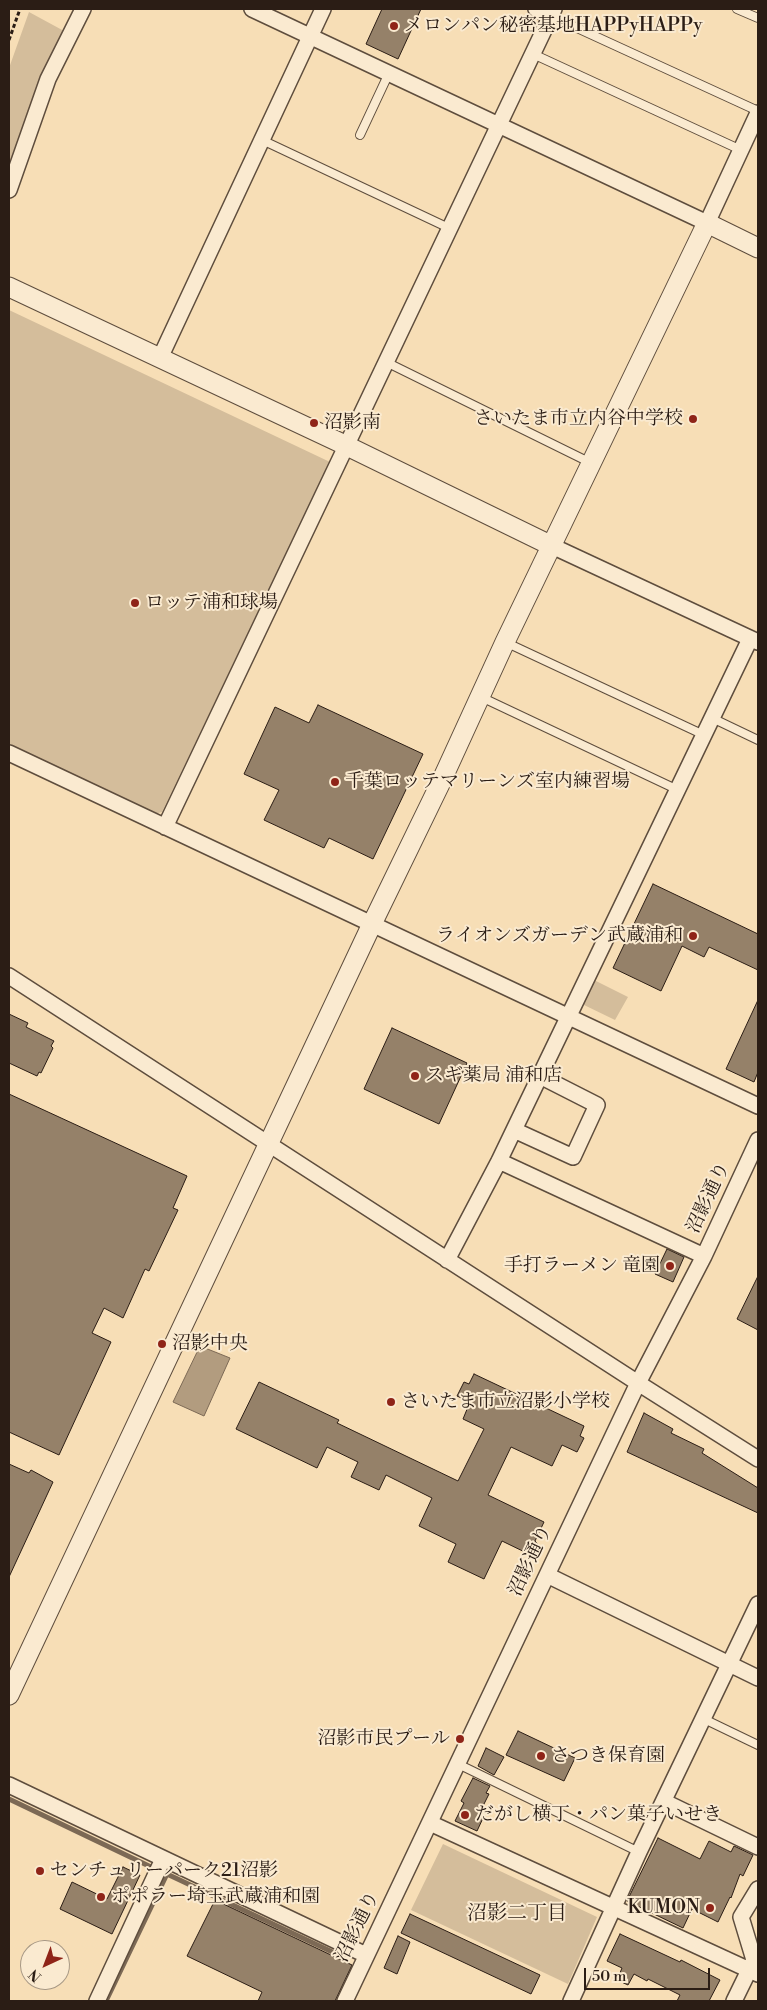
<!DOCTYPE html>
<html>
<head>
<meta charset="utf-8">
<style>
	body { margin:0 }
	#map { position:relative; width:767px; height:2010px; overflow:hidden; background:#f7deb6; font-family:"Libre Bodoni",serif }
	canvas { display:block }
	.frame { position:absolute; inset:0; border:10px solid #2b1d15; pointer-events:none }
	.north { position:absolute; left:20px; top:1940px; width:50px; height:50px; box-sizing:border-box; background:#faead0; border:1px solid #a79885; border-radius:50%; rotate:223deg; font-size:14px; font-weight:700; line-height:20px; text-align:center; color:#2b1d15 }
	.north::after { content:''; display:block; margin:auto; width:18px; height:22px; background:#8f2418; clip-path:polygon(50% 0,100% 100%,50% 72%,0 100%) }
	.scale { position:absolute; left:584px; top:1968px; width:126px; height:22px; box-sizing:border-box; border:2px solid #2b1d15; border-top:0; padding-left:6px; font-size:15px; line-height:18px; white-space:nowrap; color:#2b1d15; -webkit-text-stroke:4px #faead0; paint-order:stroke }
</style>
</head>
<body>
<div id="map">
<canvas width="767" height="2010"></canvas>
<div class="frame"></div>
<div class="north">N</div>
<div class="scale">50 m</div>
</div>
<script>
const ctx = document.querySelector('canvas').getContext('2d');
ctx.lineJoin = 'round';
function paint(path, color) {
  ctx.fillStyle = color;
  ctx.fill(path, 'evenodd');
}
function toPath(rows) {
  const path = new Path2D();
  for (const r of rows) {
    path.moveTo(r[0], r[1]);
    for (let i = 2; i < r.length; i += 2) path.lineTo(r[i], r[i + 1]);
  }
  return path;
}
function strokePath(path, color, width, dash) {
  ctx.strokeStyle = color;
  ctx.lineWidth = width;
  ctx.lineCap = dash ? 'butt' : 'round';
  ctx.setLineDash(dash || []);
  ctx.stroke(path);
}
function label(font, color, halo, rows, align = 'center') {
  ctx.font = font + ' "Libre Bodoni","Noto Serif JP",serif';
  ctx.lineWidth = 4;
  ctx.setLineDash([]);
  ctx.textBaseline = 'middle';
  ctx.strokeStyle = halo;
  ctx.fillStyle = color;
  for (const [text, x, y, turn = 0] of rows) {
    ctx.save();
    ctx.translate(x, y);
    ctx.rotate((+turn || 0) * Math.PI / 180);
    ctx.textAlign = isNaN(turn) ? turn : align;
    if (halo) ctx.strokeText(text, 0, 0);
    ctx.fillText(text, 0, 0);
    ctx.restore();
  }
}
paint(toPath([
	[29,12,64,31,9,172,9,68],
	[9,310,330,462,162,812,155,814,9,744],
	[594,980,628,997,615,1020,582,1004],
	[443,1844,597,1917,568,1984,411,1910]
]), '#d4bd9b');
const water = toPath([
	[200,1346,230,1358,204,1416,173,1402,200,1346]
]);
paint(water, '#b29c7f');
strokePath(water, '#7c6955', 1);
strokePath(toPath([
	[9,1799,151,1867],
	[106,2001,167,1874,345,1958]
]), '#7c6955', 5);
const building = toPath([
	[382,9,421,9,398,59,366,44,382,9],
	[318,705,423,754,373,859,329,838,324,848,264,820,279,790,244,774,275,707,309,723,318,705],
	[653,884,758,934,758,970,709,947,704,957,682,946,661,991,613,968,653,884],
	[758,1000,758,1072,754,1082,726,1069,758,1000],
	[9,1014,28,1023,26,1027,54,1041,51,1046,53,1048,41,1073,39,1072,37,1076,9,1063,9,1014],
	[392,1028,467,1063,439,1124,364,1089,392,1028],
	[9,1094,187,1176,173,1208,178,1210,149,1271,145,1269,123,1318,104,1308,92,1333,111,1342,59,1455,9,1432,9,1094],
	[667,1249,684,1257,673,1282,655,1274,667,1249],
	[758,1276,758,1330,737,1319,758,1276],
	[474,1374,584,1426,580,1436,584,1438,577,1452,562,1445,552,1466,511,1447,488,1495,544,1522,535,1541,539,1546,533,1556,502,1541,484,1579,448,1562,456,1544,419,1526,432,1498,386,1475,379,1490,351,1477,358,1462,327,1447,317,1468,236,1429,259,1382,339,1420,337,1423,458,1481,484,1429,463,1419,470,1402,457,1396,464,1382,469,1384,474,1374],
	[644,1413,673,1429,671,1433,704,1449,702,1453,758,1488,758,1513,627,1452,644,1413],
	[9,1464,29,1473,31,1470,53,1482,9,1577,9,1464],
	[518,1731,575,1758,564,1781,506,1755,518,1731],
	[486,1748,504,1757,494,1775,478,1766,486,1748],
	[473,1778,490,1786,486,1793,489,1794,479,1814,484,1816,477,1831,455,1821,464,1803,461,1801,473,1778],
	[658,1838,700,1859,709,1841,731,1852,734,1846,753,1855,743,1876,740,1874,731,1898,730,1897,718,1922,692,1909,683,1928,627,1901,658,1838],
	[123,1867,140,1875,112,1934,60,1909,72,1882,107,1899,123,1867],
	[215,1900,352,1965,335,2001,258,2001,262,1992,187,1956,215,1900],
	[410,1914,540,1975,531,1994,401,1933,410,1914],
	[620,1934,680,1962,681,1960,720,1980,709,2001,677,2001,680,1995,648,1979,647,1981,634,1974,628,1985,617,1980,622,1968,607,1961,620,1934],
	[398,1936,410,1942,397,1974,384,1968,398,1936]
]);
paint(building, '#958169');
strokePath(building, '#2b1d15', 1);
const service = toPath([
	[737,9,758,18],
	[551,16,758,111],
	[533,54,741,150],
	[360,135,389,73],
	[262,140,451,229],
	[386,362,591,463],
	[505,642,704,735],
	[481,697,678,790],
	[712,718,758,740],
	[704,1719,758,1745],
	[458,1764,639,1852]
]);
const minor = toPath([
	[252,9,707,223,758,113],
	[536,9,551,16],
	[9,190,48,79,83,9],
	[160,358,323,9],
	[552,546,758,642],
	[9,753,758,1106],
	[165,827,554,9],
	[9,976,638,1383,758,1459],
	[514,1130,573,1157,597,1105,540,1076],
	[499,1161,704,1256],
	[447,1260,499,1161,750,639],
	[547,1575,758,1678],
	[9,1785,366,1955],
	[665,1802,758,1847],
	[430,1823,758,1974],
	[97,2001,163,1859],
	[345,2001,638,1383,704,1256,758,1140],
	[571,2001,639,1852,758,1604],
	[734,2001,754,1960,741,1917,758,1889]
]);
const tertiary = toPath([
	[9,287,345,445,552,546],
	[9,1695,372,924,440,784,505,642,707,223,758,248]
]);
strokePath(service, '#5e4d3d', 10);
strokePath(minor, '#5e4d3d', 18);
strokePath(tertiary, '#5e4d3d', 21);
strokePath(toPath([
	[9,40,20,9]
]), '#2b1d15', 3, [4, 2.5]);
strokePath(service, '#faead0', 8);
strokePath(minor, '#faead0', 15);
strokePath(tertiary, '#faead0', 19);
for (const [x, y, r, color] of [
	[394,26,5,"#8f2418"],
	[693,419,5,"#8f2418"],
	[314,423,5,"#8f2418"],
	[135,603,5,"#8f2418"],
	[335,782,5,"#8f2418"],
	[693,936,5,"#8f2418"],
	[415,1076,5,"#8f2418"],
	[670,1266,5,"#8f2418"],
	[162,1344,5,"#8f2418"],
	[391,1402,5,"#8f2418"],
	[460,1739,5,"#8f2418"],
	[541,1756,5,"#8f2418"],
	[465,1815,5,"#8f2418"],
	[40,1871,5,"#8f2418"],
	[101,1897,5,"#8f2418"],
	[710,1908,5,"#8f2418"]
]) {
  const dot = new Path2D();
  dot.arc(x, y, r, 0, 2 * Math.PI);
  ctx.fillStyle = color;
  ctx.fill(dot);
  strokePath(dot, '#faead0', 2);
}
label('19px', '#2b1d15', '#faead0', [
	["メロンパン秘密基地HAPPyHAPPy",404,26],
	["さいたま市立内谷中学校",683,419,"right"],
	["沼影南",324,423],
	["ロッテ浦和球場",145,603],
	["千葉ロッテマリーンズ室内練習場",345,782],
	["ライオンズガーデン武蔵浦和",683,936,"right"],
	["スギ薬局 浦和店",425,1076],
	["手打ラーメン 竜園",660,1266,"right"],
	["沼影中央",172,1344],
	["さいたま市立沼影小学校",401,1402],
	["沼影市民プール",450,1739,"right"],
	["さつき保育園",551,1756],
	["だがし横丁・パン菓子いせき",475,1815],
	["センチュリーパーク21沼影",50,1871],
	["ポポラー埼玉武蔵浦和園",111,1897],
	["KUMON",700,1908,"right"]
], 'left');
label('19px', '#2b1d15', '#faead0', [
	["沼影通り",709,1198,-65],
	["沼影通り",531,1561,-65],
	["沼影通り",358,1927,-64]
]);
label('20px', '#2b1d15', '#faead0', [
	["沼影二丁目",517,1914]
]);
</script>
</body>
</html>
